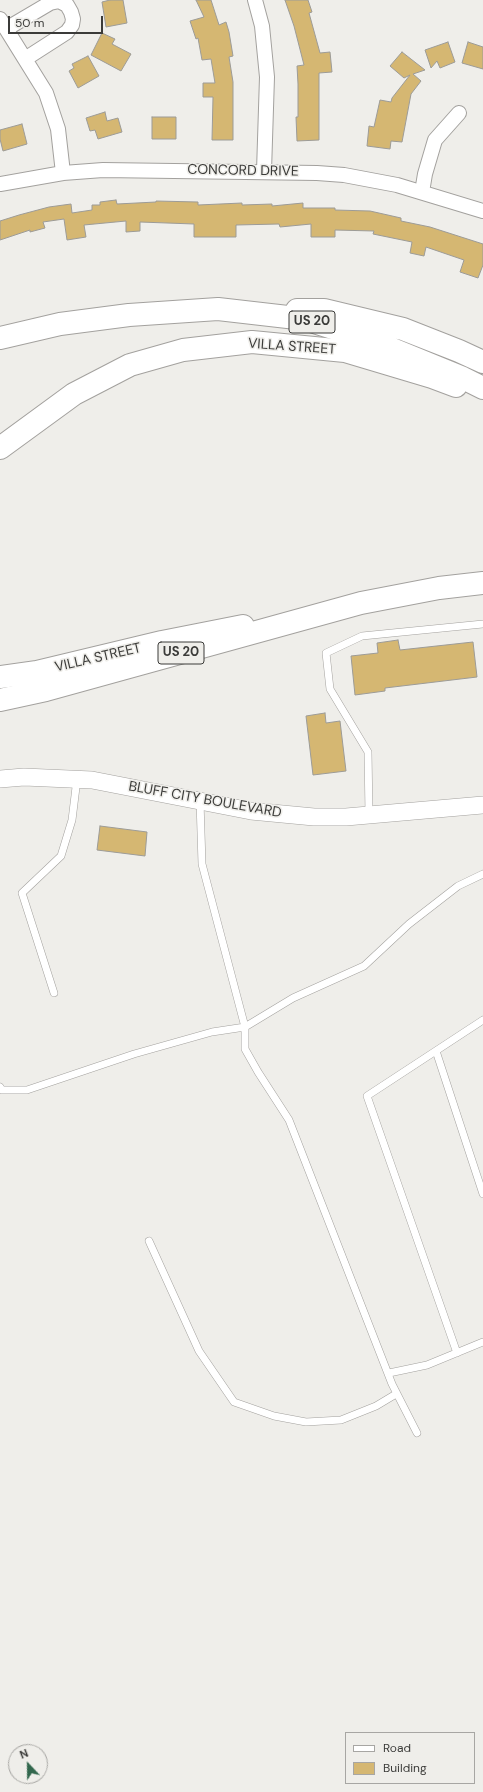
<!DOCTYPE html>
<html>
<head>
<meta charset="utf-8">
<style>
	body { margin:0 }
	#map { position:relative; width:483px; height:1792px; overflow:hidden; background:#efeeea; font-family:"DM Sans",sans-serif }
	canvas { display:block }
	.legend { position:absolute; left:345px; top:1732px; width:130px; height:52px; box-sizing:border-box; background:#efeeea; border:1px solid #a7a6a3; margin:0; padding:5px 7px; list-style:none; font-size:12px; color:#3b3b39 }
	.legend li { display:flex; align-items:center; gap:8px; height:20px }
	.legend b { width:20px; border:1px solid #a7a6a3 }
	.north { position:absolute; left:8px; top:1744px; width:40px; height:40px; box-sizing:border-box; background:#efeeea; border:1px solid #a7a6a3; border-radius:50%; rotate:338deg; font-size:11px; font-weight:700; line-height:16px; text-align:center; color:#3b3b39 }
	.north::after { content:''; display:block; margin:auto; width:14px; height:18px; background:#32674d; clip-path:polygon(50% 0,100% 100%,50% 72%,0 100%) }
	.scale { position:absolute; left:8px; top:16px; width:95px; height:18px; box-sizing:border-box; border:2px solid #3b3b39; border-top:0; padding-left:5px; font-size:12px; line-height:14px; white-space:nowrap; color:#3b3b39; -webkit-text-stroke:3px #efeeea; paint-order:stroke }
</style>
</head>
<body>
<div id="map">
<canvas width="483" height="1792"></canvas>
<ul class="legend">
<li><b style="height:5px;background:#fff"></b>Road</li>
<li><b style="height:11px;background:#d5b772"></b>Building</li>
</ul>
<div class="north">N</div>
<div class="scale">50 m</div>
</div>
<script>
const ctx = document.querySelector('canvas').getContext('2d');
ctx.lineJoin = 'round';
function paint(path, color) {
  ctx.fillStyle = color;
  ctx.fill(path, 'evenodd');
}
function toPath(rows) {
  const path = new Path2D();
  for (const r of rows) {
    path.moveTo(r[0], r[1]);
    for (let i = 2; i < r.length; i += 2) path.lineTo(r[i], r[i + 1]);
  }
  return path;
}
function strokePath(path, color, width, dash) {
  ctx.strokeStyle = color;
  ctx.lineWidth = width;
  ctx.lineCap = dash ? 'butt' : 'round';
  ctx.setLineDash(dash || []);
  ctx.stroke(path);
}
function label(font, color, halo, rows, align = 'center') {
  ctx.font = font + ' "DM Sans",sans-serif';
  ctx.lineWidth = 3;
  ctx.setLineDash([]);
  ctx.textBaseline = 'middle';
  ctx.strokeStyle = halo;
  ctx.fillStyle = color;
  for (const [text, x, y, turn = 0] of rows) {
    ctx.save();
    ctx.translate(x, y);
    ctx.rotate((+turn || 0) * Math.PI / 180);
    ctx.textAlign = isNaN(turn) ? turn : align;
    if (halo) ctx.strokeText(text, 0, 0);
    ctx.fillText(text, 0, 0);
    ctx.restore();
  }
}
const building = toPath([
	[110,0,123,0,127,23,106,27,102,2,110,0],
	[196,0,211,0,219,25,226,22,229,32,233,56,229,57,233,82,233,140,212,140,213,97,203,97,203,83,215,83,211,59,202,60,198,38,196,39,190,21,204,17,196,0],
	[285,0,308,0,312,12,309,13,320,53,330,52,332,72,319,73,319,140,297,141,296,117,298,117,298,84,297,66,304,65,294,26,285,0],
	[102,33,115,39,112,44,131,54,121,71,91,55,102,33],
	[448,42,455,62,440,68,437,61,431,68,425,50,448,42],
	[468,42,483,47,483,69,462,63,468,42],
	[402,52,425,70,413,74,421,81,411,94,402,142,391,141,390,149,367,146,369,126,374,127,380,100,391,102,392,98,410,75,404,78,390,66,402,52],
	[88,56,99,76,78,88,69,71,74,68,72,64,88,56],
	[105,112,107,121,118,118,122,132,98,139,95,130,90,131,86,118,105,112],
	[152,117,176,117,176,139,152,139,152,117],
	[22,124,27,144,3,151,0,139,0,130,22,124],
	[116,200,117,204,156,202,156,201,198,202,198,205,242,203,242,205,272,204,272,206,303,203,303,208,335,208,335,210,370,211,401,218,401,221,430,227,483,244,483,265,478,278,460,272,464,260,426,247,424,256,410,253,412,242,373,234,374,231,335,230,335,237,311,237,311,224,280,227,279,224,236,225,236,237,194,237,194,224,140,222,140,231,126,232,126,221,84,225,86,237,67,240,64,219,43,222,45,228,30,232,30,230,0,240,0,221,19,215,49,207,71,204,72,213,92,210,92,205,100,205,100,202,116,200],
	[398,640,400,650,473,642,477,677,385,688,385,691,355,695,351,656,378,653,377,643,398,640],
	[325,713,326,723,340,721,346,771,313,775,306,716,325,713],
	[100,826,147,832,145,856,97,850,100,826]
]);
paint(building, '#d5b772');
strokePath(building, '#9c9b97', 1);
const service = toPath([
	[200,801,202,864,245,1027,245,1049,258,1072,289,1120,392,1384,417,1433],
	[369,814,368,752,330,689,326,653,362,636,483,624],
	[54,993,22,893,61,856,72,820,77,779],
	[436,1051,483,1194],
	[0,1087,2,1090,27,1090,134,1054,212,1032,245,1027,293,998,364,966,409,924,458,886,483,874],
	[149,1241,199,1351,234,1402,274,1416,306,1422,341,1420,376,1406,396,1394],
	[457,1353,367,1096,483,1020],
	[389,1373,427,1365,483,1342]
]);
const minor = toPath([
	[255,0,262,26,267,77,264,171],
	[0,19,46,93,58,129,63,173],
	[6,29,50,3,59,1,67,5,71,12,73,19,72,25,67,32,25,59],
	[0,184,63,173,103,170,317,173,344,175,397,185,483,211],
	[422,192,425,174,435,140,459,113]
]);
const tertiary = toPath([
	[0,779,24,777,92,780,251,811,314,817,346,817,483,805]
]);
const primary = toPath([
	[0,448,74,394,130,365,183,350,252,342,345,351,432,377,456,386],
	[0,677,37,672,162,642,243,626]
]);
const motorway = toPath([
	[297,310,324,310,403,329,459,351,483,362],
	[0,338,60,324,129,315,218,309,305,319,370,340,463,378,483,388],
	[0,700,46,690,361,603,439,588,483,583]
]);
strokePath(service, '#a3a19e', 8);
strokePath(minor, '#a3a19e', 16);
strokePath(tertiary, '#a3a19e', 18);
strokePath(primary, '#a3a19e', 24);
strokePath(motorway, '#a3a19e', 24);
strokePath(service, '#fff', 7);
strokePath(minor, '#fff', 14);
strokePath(tertiary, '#fff', 17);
strokePath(primary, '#fff', 22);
strokePath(motorway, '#fff', 22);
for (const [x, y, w] of [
	[312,322,46],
	[181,653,46]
]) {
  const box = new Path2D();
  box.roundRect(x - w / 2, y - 11, w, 22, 3);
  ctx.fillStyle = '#efeeea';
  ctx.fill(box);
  strokePath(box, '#3b3b39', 1);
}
label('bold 13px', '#3b3b39', null, [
	["US 20",312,322],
	["US 20",181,653]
]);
label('14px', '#3b3b39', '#efeeea', [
	["CONCORD DRIVE",243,171,1],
	["VILLA STREET",292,347,4],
	["VILLA STREET",98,658,-13],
	["BLUFF CITY BOULEVARD",205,800,10]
]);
</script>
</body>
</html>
